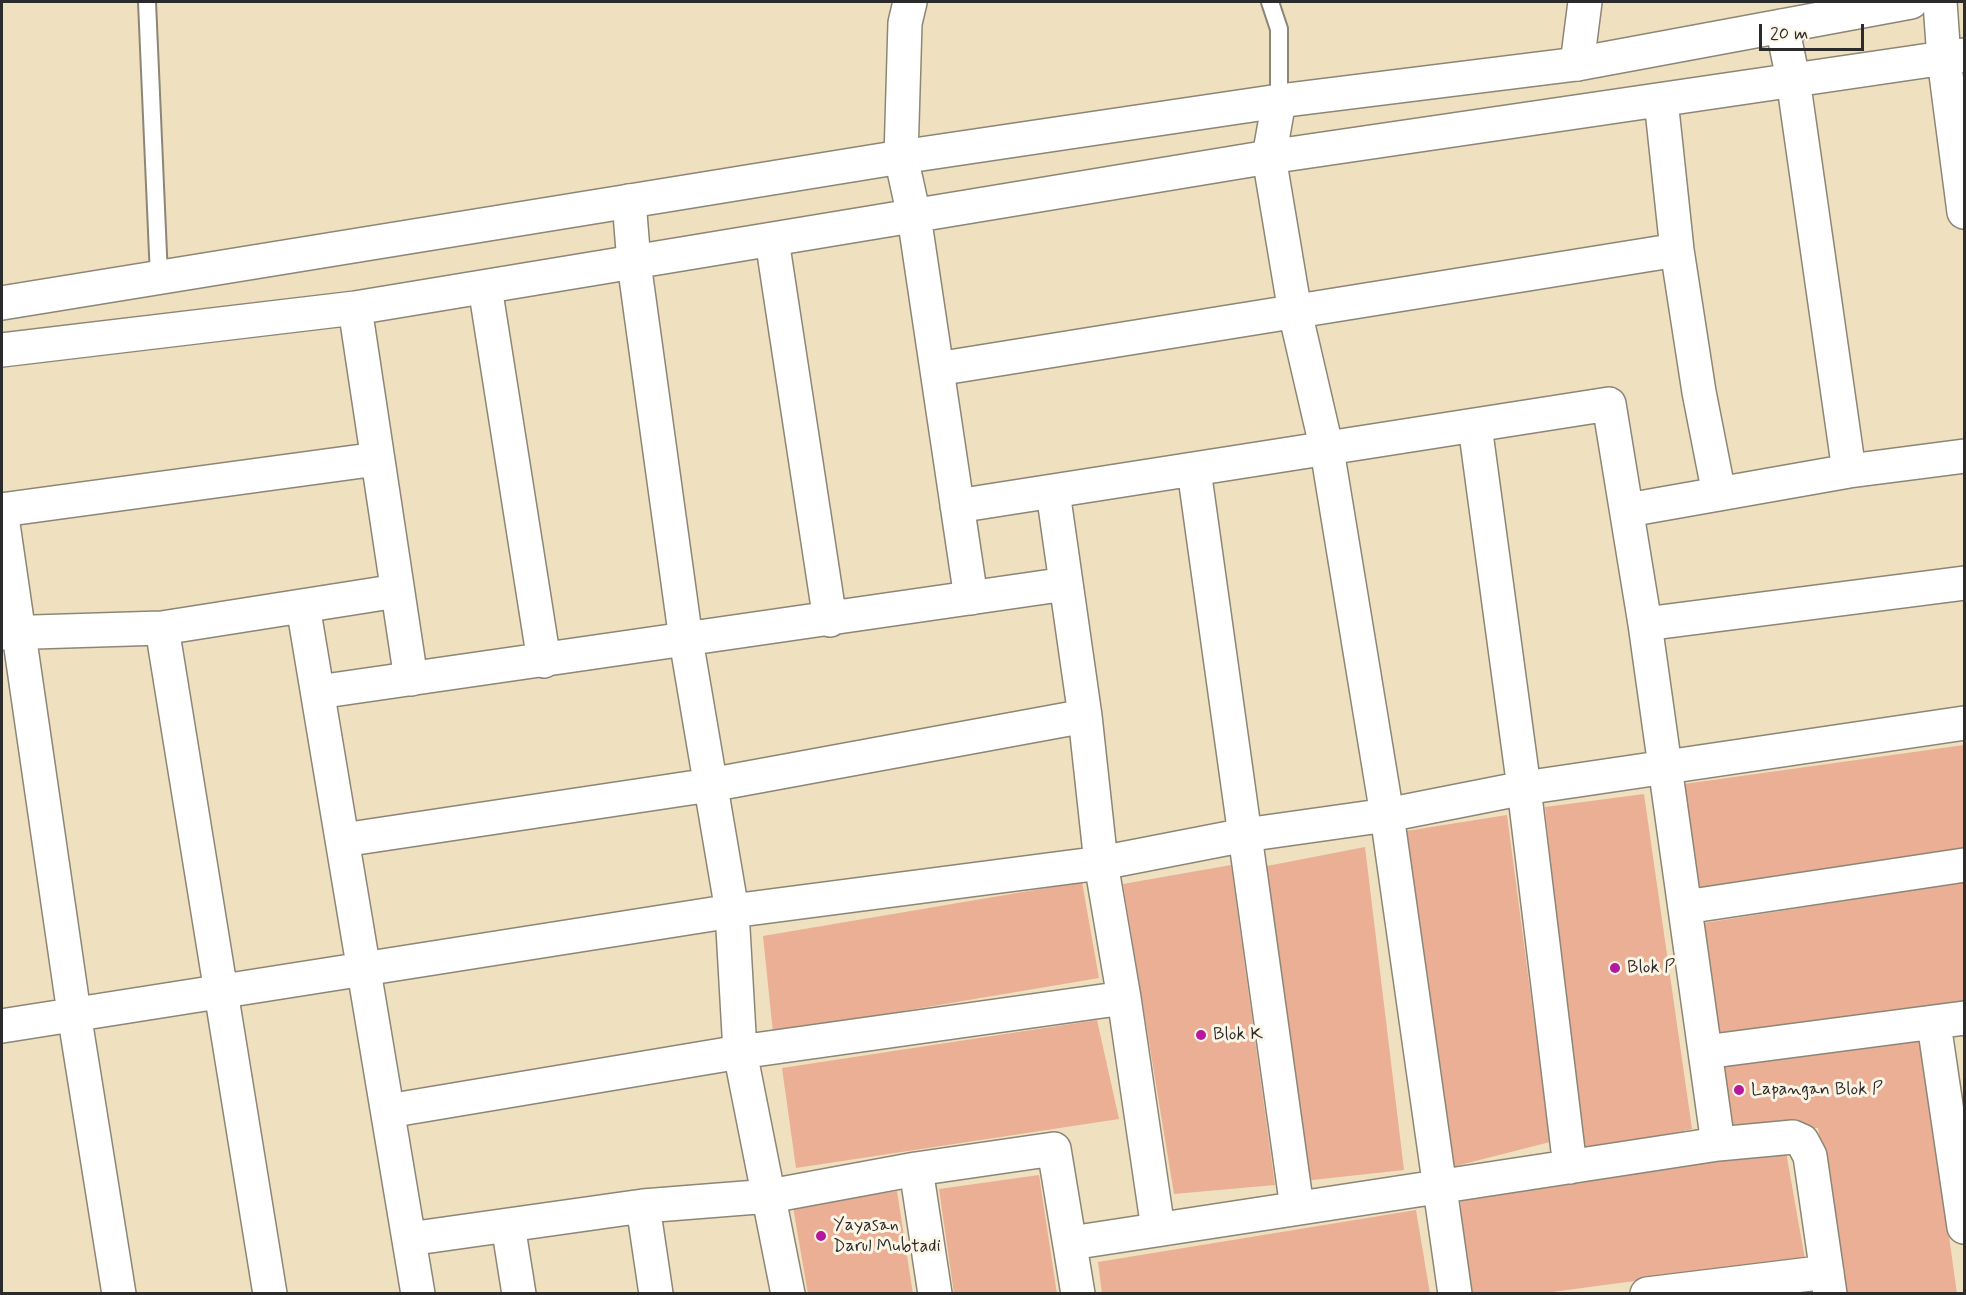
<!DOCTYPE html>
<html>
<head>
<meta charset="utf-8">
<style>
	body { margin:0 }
	#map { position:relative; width:1966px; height:1295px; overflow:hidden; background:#efe0c0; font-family:Mynerve,sans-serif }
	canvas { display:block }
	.frame { position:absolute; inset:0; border:3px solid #2b2b2b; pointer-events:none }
	.scale { position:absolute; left:1759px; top:24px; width:105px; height:27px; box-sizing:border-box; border:3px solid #2b2b2b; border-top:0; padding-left:8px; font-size:18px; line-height:21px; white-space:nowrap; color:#2b2b2b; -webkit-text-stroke:4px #fcf5e5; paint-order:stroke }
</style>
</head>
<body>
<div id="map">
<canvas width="1966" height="1295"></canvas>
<div class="frame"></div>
<div class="scale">20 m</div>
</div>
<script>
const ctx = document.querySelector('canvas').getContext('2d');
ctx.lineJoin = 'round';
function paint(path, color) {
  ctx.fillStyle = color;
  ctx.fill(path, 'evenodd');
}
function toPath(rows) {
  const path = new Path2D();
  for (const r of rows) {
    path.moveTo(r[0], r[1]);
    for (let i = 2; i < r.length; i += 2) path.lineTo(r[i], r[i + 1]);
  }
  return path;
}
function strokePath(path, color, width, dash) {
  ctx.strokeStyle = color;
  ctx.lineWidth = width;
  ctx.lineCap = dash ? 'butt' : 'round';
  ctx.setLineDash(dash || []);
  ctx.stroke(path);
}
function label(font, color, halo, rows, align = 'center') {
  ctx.font = font + ' Mynerve,sans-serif';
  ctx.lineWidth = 6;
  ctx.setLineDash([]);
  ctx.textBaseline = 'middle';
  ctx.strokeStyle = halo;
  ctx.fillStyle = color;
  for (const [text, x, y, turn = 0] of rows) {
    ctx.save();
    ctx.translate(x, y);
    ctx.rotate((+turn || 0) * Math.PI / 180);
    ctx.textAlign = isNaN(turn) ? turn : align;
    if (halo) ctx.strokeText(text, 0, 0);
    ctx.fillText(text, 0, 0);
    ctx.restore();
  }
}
paint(toPath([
	[1964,745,1964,851,1697,891,1684,784],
	[1644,794,1692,1129,1580,1153,1545,807],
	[1507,815,1550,1142,1448,1168,1406,831],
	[1365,847,1404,1170,1303,1181,1267,866],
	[1231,865,1275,1185,1174,1194,1123,884],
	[1082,882,1099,978,773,1033,763,936],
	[1964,882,1964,1003,1714,1038,1704,923],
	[1097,1020,1119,1119,796,1168,782,1068],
	[1922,1041,1957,1294,1843,1294,1818,1128,1729,1128,1721,1064],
	[1786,1152,1806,1265,1642,1280,1537,1294,1469,1294,1460,1197],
	[1039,1175,1057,1294,954,1294,939,1189],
	[897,1191,913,1294,808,1294,793,1207],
	[1416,1210,1430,1294,1102,1294,1098,1262]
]), '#eaaf94');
const lane = toPath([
	[147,2,159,277],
	[1270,2,1279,29,1279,101]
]);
const street = toPath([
	[910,2,905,23,901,157,914,216,971,598],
	[1940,2,1944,59,1964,212],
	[1782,26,1793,79,1849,471],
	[1577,64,1585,2],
	[1661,100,1677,250,1699,392,1719,494],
	[1279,101,1269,157,1295,312,1327,450,1387,815,1455,1294],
	[629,201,634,263,686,640,732,911,740,1052,788,1294],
	[772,240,830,620],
	[485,287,544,661],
	[355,308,411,679],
	[2,350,355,308,1269,157,1964,55],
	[937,369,1677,250],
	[1475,426,1524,788,1570,1167],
	[1194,470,1297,1208],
	[1053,492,1085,716,1101,863,1124,998,1158,1229],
	[957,506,1609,404,1645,624,1718,1144],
	[2,510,377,459],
	[1628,510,1849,471,1964,456],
	[2,517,74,1013,119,1294],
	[303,606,418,1294],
	[1645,624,1964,583],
	[162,628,270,1294],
	[2,633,162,628,397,591],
	[318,692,1066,584],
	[343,840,710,785,1085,716],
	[1685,907,1964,865],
	[1934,1024,1964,1227],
	[2,1026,732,911,1101,863,1245,835,1387,815,1524,788,1964,723],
	[1705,1052,1964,1018],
	[388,1111,740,1052,1124,998],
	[916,1169,935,1294],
	[643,1206,656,1294],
	[508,1225,519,1294],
	[409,1239,643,1206,770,1196,916,1169,1054,1149,1078,1294],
	[1071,1243,1718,1144,1793,1137,1802,1141,1810,1156,1830,1294],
	[1647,1294,1827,1272]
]);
const secondary = toPath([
	[2,303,901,157,1279,101,1577,64,1911,2]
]);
strokePath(lane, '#8d8676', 20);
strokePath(street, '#8d8676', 36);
strokePath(secondary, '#8d8676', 36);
strokePath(lane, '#fff', 16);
strokePath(street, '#fff', 33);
strokePath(secondary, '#fff', 33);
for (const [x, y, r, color] of [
	[1615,968,6,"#b5179e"],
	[1201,1035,6,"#b5179e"],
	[1739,1090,6,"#b5179e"],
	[821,1236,6,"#b5179e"]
]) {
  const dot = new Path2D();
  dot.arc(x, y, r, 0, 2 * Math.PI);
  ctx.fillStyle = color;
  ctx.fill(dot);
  strokePath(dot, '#fcf5e5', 2);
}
label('18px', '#2b2b2b', '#fcf5e5', [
	["Blok P",1627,968],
	["Blok K",1213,1035],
	["Lapangan Blok P",1751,1090],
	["Yayasan",833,1226],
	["Darul Mubtadi",833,1247]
], 'left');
</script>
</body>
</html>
